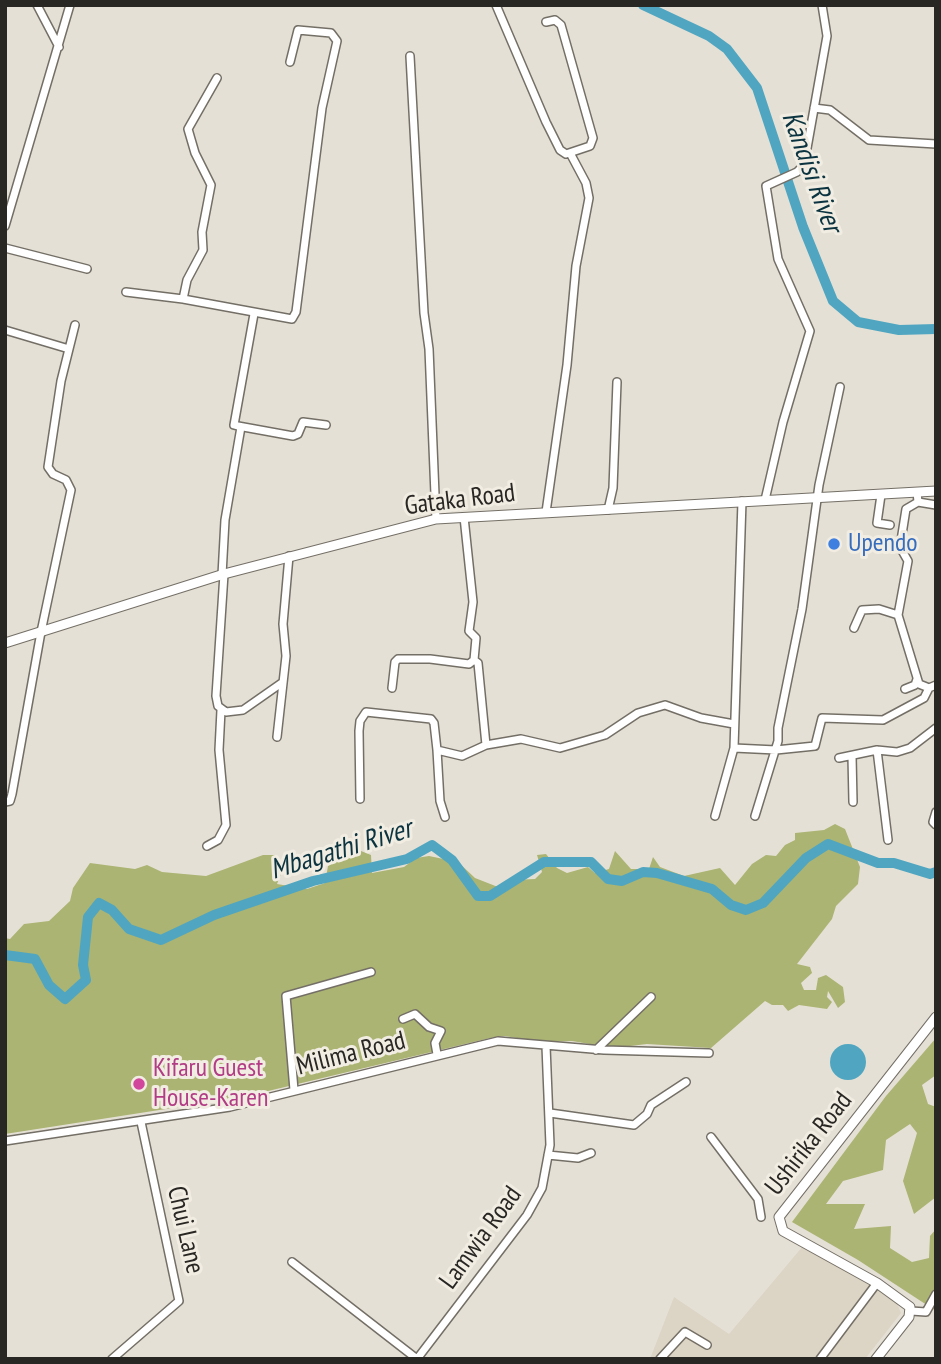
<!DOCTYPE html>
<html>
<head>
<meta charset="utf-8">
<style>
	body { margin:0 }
	#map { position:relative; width:941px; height:1364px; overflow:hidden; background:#e5e0d6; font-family:"PT Sans Narrow",sans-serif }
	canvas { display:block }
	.frame { position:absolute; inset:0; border:7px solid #292723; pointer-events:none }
</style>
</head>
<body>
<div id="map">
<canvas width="941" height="1364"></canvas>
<div class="frame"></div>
</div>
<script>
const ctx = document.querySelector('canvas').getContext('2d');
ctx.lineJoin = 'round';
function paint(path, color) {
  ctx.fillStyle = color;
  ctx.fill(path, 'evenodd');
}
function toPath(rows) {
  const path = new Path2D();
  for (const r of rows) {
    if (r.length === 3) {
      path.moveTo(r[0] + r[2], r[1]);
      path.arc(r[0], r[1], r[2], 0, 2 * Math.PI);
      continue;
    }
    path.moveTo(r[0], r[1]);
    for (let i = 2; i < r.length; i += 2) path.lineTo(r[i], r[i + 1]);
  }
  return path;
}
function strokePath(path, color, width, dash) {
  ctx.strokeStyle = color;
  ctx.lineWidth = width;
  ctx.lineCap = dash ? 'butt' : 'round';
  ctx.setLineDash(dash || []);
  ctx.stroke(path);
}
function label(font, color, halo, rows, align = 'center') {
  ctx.font = font + ' "PT Sans Narrow",sans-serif';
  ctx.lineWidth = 6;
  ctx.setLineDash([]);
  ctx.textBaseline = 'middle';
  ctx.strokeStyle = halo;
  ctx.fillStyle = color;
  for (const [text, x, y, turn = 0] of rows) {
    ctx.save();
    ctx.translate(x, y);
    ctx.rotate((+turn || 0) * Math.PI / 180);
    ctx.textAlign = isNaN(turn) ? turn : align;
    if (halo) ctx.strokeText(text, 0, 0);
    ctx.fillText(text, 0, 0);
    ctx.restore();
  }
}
paint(toPath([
	[803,1246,895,1299,901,1313,865,1359,650,1359,674,1297,729,1334]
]), '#dcd4c4');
paint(toPath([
	[835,824,845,829,860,867,858,884,836,906,832,919,797,964,810,967,812,973,801,983,804,990,816,990,818,978,826,975,843,987,845,1002,838,1008,828,991,827,997,832,1002,827,1009,799,1005,788,1011,783,1005,772,1005,765,1001,711,1048,647,1044,613,1048,572,1041,540,1042,505,1036,490,1038,243,1097,5,1134,5,938,10,939,24,924,49,921,70,901,73,888,90,863,135,869,147,865,162,872,206,876,263,855,275,855,283,868,277,884,307,889,325,883,328,866,345,853,361,851,371,855,372,873,404,867,416,858,429,856,458,862,475,878,498,887,513,880,535,879,542,872,537,855,546,854,557,868,567,873,588,867,595,873,609,869,615,851,631,869,639,869,647,875,653,857,660,867,684,876,720,868,735,885,752,864,766,855,776,856,785,845,795,840,795,833,824,830],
	[936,1038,936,1075,922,1085,928,1104,936,1107,936,1197,914,1214,903,1181,917,1133,910,1124,886,1140,883,1170,843,1181,826,1204,865,1204,854,1229,891,1226,890,1248,912,1262,929,1258,930,1236,936,1229,936,1311,858,1260,792,1222,886,1096]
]), '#abb472');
paint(toPath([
	[848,1062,18]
]), '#50a6c0');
strokePath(toPath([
	[643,5,709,36,727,49,757,88,803,227,833,301,858,322,899,330,936,329],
	[5,955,35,959,49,985,65,999,86,980,83,965,88,917,99,903,112,910,129,929,161,940,214,915,313,881,407,859,432,845,452,860,478,896,490,896,544,862,591,862,608,879,622,881,643,872,657,873,712,889,731,905,746,910,763,903,806,858,828,844,878,863,894,863,930,874,936,872]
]), '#50a6c0', 10);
const minor = toPath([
	[37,5,59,47],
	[496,5,546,122,560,150,566,154,590,146,593,138,561,25,555,20,546,22],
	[410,56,424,313,429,349,436,519],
	[217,78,188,129,195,153,211,185,202,232,203,250,187,280,183,299,292,319,296,312,322,108,337,41,331,33,298,30,290,62],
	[814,108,830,110,869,140,936,144],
	[5,226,70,5],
	[5,248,87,269],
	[126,292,183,299],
	[5,330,69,349],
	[238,426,293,436,298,434,303,422,326,425],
	[917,492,918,502,906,509,900,547,908,561,898,615,919,684,929,688],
	[881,495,877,523,890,525],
	[765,500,783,422,810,331,778,259,766,186,797,172,804,165,827,36,822,5],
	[742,501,734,748,776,750,815,746,822,718,883,720,924,698,929,688,936,685],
	[918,502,936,505],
	[608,510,613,488,617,382],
	[546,512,567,365,576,266,589,198,586,183,570,153],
	[224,574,216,696,218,706,226,712,243,710,283,682],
	[222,575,225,520,241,427,234,425,254,314],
	[854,628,862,610,879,609,898,615],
	[474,660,478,663,486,745],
	[392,688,395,662,398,659,430,659,469,664,474,660,476,638,469,631,473,602,464,517],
	[905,689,915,685,917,679],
	[277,737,286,656,283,624,289,556],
	[852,756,853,802],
	[839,758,877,750],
	[360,799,359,731,360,721,366,712,431,719,434,723,437,750],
	[5,802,10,801,12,794,41,632,71,490,66,480,53,474,48,467,61,381,75,325],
	[936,812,933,822,936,825],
	[715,816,734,748],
	[755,816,778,741,778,728,802,609,819,485,840,387],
	[445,817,440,801,437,750,462,756,486,745,521,739,560,748,605,735,638,713,665,705,701,718,734,724],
	[888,840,877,750,897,752,910,748,936,728],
	[207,846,218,840,226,825,219,750,221,710],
	[403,1019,415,1014,429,1027,441,1031,435,1043,437,1054],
	[596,1050,651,997],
	[294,1090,286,996,371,972],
	[550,1113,634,1125,647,1114,651,1105,686,1082],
	[711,1137,758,1199,761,1217],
	[5,1141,230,1107,498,1041,604,1050,709,1053],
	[548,1155,578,1158,591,1153],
	[292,1262,417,1359],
	[911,1311,926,1312,936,1294],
	[112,1359,179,1301,141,1122],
	[417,1359,527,1215,542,1188,550,1145,546,1046],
	[660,1359,685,1332,707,1345],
	[820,1359,877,1283]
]);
const tertiary = toPath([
	[5,643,224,574,436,519,936,491],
	[876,1359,909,1317,910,1307,877,1283,783,1231,779,1217,936,1017]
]);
strokePath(minor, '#746f66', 10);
strokePath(tertiary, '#746f66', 11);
strokePath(minor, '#fff', 7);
strokePath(tertiary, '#fff', 9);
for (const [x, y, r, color] of [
	[834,544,7,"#3f7fe0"],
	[139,1084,7,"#d1479c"]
]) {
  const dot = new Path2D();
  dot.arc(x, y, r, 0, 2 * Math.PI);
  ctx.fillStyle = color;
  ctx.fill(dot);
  strokePath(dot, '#f2ede3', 2.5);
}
label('26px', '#292723', '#f2ede3', [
	["Gataka Road",460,500,-7],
	["Milima Road",351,1054,-14],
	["Ushirika Road",809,1144,-52],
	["Chui Lane",185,1230,77],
	["Lamwia Road",481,1238,-54]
]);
label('26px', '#366cbe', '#f2ede3', [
	["Upendo",848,544]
], 'left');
label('26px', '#b23c85', '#f2ede3', [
	["Kifaru Guest",153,1069],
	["House-Karen",153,1099]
], 'left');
label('italic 28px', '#0b3440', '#f2ede3', [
	["Kandisi River",811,172,70],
	["Mbagathi River",341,850,-17]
]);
</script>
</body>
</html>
